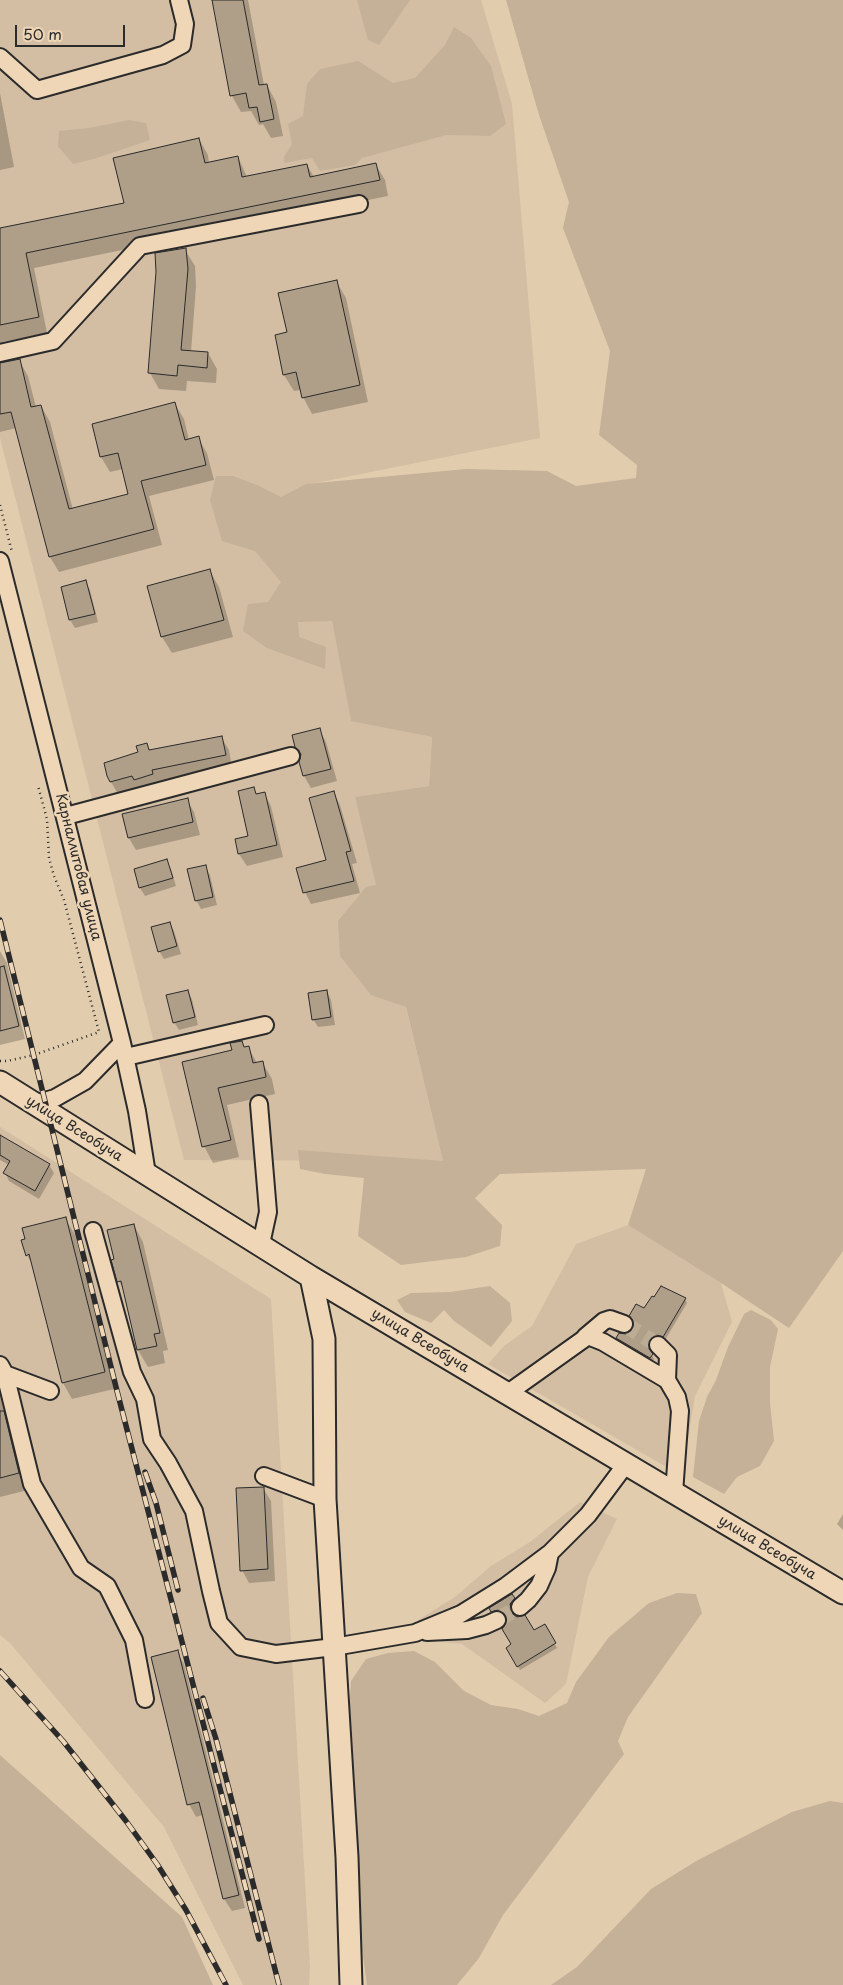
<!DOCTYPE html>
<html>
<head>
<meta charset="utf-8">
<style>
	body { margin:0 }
	#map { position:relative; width:843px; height:1985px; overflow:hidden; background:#e2ccae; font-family:"Playpen Sans",sans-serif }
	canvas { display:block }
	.scale { position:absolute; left:15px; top:25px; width:110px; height:22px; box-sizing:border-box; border:2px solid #2b2b2b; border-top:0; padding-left:6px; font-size:15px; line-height:18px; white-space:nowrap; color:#2b2b2b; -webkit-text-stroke:4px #eed6b6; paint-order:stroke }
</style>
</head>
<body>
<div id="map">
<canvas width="843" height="1985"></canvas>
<div class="scale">50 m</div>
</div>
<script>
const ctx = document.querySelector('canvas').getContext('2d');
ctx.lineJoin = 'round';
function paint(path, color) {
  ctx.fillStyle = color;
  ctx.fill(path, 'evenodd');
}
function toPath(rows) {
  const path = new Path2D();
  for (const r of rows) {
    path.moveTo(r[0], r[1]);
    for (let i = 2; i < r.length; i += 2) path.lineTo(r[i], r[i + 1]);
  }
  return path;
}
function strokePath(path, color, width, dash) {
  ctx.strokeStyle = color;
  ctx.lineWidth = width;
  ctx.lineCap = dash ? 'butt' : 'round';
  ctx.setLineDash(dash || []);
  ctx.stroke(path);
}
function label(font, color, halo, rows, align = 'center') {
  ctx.font = font + ' "Playpen Sans",sans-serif';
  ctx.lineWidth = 5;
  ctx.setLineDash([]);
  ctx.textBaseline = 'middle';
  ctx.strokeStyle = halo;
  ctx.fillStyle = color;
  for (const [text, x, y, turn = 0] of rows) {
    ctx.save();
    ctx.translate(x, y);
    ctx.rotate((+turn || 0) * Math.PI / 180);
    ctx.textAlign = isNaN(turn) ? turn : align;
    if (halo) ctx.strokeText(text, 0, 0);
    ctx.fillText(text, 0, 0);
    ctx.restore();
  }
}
paint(toPath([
	[0,0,481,0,512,104,540,438,306,485,351,720,432,737,429,786,355,797,443,1161,184,1160,0,438],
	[0,1127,271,1299,310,1967,309,1985,243,1985,164,1827,10,1643,0,1635],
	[628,1225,721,1283,732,1322,695,1396,682,1476,488,1364,504,1346,532,1326,576,1244],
	[580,1502,617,1519,588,1577,566,1684,545,1703,462,1644,423,1640,418,1620,455,1597,491,1566,530,1542]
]), '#d3bea3');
paint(toPath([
	[357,0,410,0,379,45,368,40],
	[506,0,843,0,843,1251,789,1328,721,1283,628,1225,646,1169,500,1174,475,1198,502,1225,500,1246,466,1257,401,1265,358,1236,364,1178,325,1174,300,1169,298,1150,443,1161,406,1007,371,995,340,956,338,921,366,887,376,885,355,797,429,786,432,737,351,721,332,621,298,622,299,637,326,647,325,669,267,648,243,631,248,604,268,602,281,582,255,551,222,541,210,500,216,476,233,476,257,485,281,497,306,484,466,469,547,471,576,486,636,478,637,465,599,435,610,351,563,228,569,202,539,115],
	[454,27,471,38,491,66,506,124,490,136,446,135,362,158,355,165,320,171,312,158,284,163,284,157,292,144,288,124,303,116,307,84,320,69,358,61,393,83,415,78,445,45],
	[129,120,146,123,150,140,97,158,73,164,58,146,59,131,89,128],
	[490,1286,510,1303,512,1321,491,1347,454,1321,444,1310,431,1323,405,1312,397,1300,411,1293,450,1292],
	[751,1310,771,1320,778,1329,770,1367,770,1403,774,1441,760,1466,737,1477,724,1494,693,1477,699,1421,707,1397,716,1380,728,1347,744,1314],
	[677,1593,696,1594,702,1613,628,1717,618,1741,624,1754,503,1915,479,1958,457,1985,367,1985,357,1914,355,1816,349,1711,351,1681,366,1659,388,1653,414,1651,435,1662,464,1691,491,1705,518,1709,539,1716,567,1703,576,1682,609,1637,649,1603],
	[0,1755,182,1917,213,1985,0,1985],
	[830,1801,843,1803,843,1985,551,1985,577,1967,651,1889,698,1860,792,1812]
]), '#c4b198');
paint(toPath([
	[213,0,248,0,264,85,267,85,276,102,283,136,271,138,263,124,259,125,251,111,241,112,232,96],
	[0,93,14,167,0,170],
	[199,139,208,155,209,163,238,157,247,177,307,165,314,177,376,165,385,180,388,196,34,268,47,333,2,342,6,359,1,363,19,360,28,376,36,407,41,406,50,422,73,510,130,495,123,469,110,472,101,457,93,424,175,404,184,419,189,440,198,438,207,453,214,480,149,496,162,545,59,572,50,557,16,428,0,432,0,229,125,204],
	[185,250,195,266,196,286,191,352,208,353,217,369,216,383,187,381,186,391,159,389,150,373],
	[336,281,346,298,368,402,312,414,303,397,301,390,294,391,284,375,276,336,288,333],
	[210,571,219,587,233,637,172,653,162,637],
	[85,582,90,590,98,622,75,628,70,620,62,588],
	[319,729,326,742,337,781,311,788,304,776,302,756,296,747],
	[221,737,229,750,232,768,158,782,160,786,142,792,140,788,118,794,111,782,105,764,140,753,147,744,150,751],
	[253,788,257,795,264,793,271,806,283,857,247,866,239,854,250,837],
	[334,793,340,805,357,863,352,864,360,893,311,904,305,892,328,861],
	[187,800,194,812,200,835,136,850,129,838],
	[167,861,171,869,176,886,145,896,140,888],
	[205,866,210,875,217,905,201,909,196,900],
	[170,923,174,931,181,954,164,959,159,951],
	[0,951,7,963,25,1039,0,1045],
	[187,991,192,999,198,1025,179,1030,174,1022],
	[327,991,331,1000,335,1025,318,1027,313,1019],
	[241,1042,245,1048,248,1047,257,1063,262,1062,272,1079,275,1094,227,1105,239,1157,213,1163,204,1146,184,1063,234,1051],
	[0,1136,49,1165,54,1173,39,1199,9,1181,5,1173,9,1165,0,1160],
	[65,1218,75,1235,114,1389,72,1399,63,1383,33,1266,27,1255],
	[134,1225,143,1242,168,1350,163,1351,165,1363,148,1367,138,1350,124,1291,119,1281],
	[685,1299,687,1303,665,1340,658,1339,652,1342,650,1351,654,1359,653,1361,620,1342,618,1338,627,1335,634,1328,645,1310],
	[0,1387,28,1490,0,1497],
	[263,1488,271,1501,275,1581,249,1583,242,1570],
	[843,1514,843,1530,837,1524],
	[512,1596,516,1603,512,1607,512,1613,534,1632,544,1626,557,1648,520,1670,507,1648,513,1645,508,1618,501,1613,495,1615,491,1609],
	[177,1652,184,1664,245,1908,232,1911,224,1899,203,1815,196,1817,189,1804]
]), '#0003');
const building = toPath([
	[212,0,243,0,259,85,267,84,274,119,260,122,257,107,249,108,246,93,230,96,212,0],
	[199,138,205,163,238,156,242,177,307,164,310,177,376,163,380,180,26,253,39,317,0,325,0,228,124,203,113,158,199,138],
	[186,248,188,269,181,350,208,352,207,368,178,365,177,376,148,373,156,272,155,253,186,248],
	[337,280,360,385,302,398,296,372,283,375,275,335,287,332,278,293,337,280],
	[20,359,31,407,41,405,69,509,128,494,118,453,100,457,92,424,175,402,185,440,199,436,206,465,141,481,154,529,49,557,11,412,0,414,0,363,20,359],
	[210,569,224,620,161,637,147,586,210,569],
	[86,580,95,614,69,620,61,587,86,580],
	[320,728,331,769,303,776,299,762,301,754,295,747,292,735,320,728],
	[222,736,226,755,152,770,153,774,134,780,132,776,110,782,107,776,104,763,138,752,136,746,147,743,149,750,222,736],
	[254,787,256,794,265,792,277,845,238,854,235,839,248,836,238,791,254,787],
	[334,791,351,851,346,852,354,881,303,893,296,868,326,860,309,798,334,791],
	[188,798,193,822,128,838,122,814,188,798],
	[167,859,173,878,139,888,134,869,167,859],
	[206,865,213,897,195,901,187,869,206,865],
	[170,922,177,946,158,952,151,927,170,922],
	[4,966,19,1026,0,1031,0,967,4,966],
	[188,990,195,1017,173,1023,166,995,188,990],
	[327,990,331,1017,312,1020,308,993,327,990],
	[242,1041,244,1047,249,1046,253,1063,263,1061,266,1077,218,1088,231,1140,202,1147,182,1062,232,1050,230,1043,242,1041],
	[0,1135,50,1164,35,1191,3,1173,10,1161,0,1155,0,1135],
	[66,1217,105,1372,62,1383,29,1254,26,1256,21,1240,25,1239,22,1228,66,1217],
	[134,1224,160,1333,154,1334,157,1346,137,1350,121,1281,117,1282,111,1260,114,1259,107,1230,134,1224],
	[661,1286,686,1298,663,1337,656,1335,651,1338,648,1347,653,1354,650,1358,616,1338,619,1333,626,1334,633,1328,634,1322,629,1316,636,1304,644,1308,652,1296,654,1297,661,1286],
	[0,1411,4,1411,19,1473,0,1478,0,1411],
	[264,1487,268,1569,240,1571,236,1488,264,1487],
	[512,1594,515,1598,510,1604,513,1614,517,1617,525,1615,534,1630,545,1624,556,1643,517,1667,506,1648,511,1644,502,1629,507,1621,506,1615,498,1610,491,1612,489,1608,512,1594],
	[178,1650,239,1895,223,1899,199,1802,187,1805,151,1657,178,1650]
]);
paint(building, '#af9f89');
strokePath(building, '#2b2b2b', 1);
strokePath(toPath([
	[624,1324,658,1345],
	[497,1620,520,1607]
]), '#bdac94', 16, [16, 8]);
const minor = toPath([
	[0,57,37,90,163,55,182,45,185,24,179,0],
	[0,353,53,341,140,246,359,204],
	[0,561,122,1043,137,1111,147,1174],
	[66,816,291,756],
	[126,1057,265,1025],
	[34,1104,55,1098,85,1081,122,1043],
	[259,1104,268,1212,261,1244],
	[93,1231,132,1372,145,1399,152,1439,168,1463,194,1511,211,1591,219,1623,241,1647,276,1654,334,1647,415,1633,461,1614,506,1586,550,1553,588,1515,626,1464],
	[585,1337,604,1321,610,1319,624,1324],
	[658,1345,668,1355,667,1380],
	[0,1365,5,1374,32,1484,81,1568,107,1586,134,1640,145,1699],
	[5,1374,50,1391],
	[508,1393,588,1336,603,1342,667,1380,677,1397,680,1411,674,1493],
	[264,1476,325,1499],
	[520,1607,528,1600,539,1586,547,1568,550,1553],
	[427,1632,467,1630,486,1625,497,1620]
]);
const major = toPath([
	[0,1082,311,1277,843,1593],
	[311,1277,324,1339,325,1499,347,1857,351,1985]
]);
strokePath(minor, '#2b2b2b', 20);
strokePath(major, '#2b2b2b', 25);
strokePath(toPath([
	[0,505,12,552],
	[0,1061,7,1061,34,1055,99,1032,64,900,54,876,49,858,47,819,38,786]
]), '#2b2b2b', 2.5, [1, 4]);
strokePath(minor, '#eed6b6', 16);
strokePath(major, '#eed6b6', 21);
const rail = toPath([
	[0,920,117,1391,259,1939],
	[145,1472,156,1503,178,1590],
	[0,1671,63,1741,126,1821,157,1864,186,1910,226,1985],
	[203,1698,216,1739,279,1985]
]);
strokePath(rail, '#2b2b2b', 5.5);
strokePath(rail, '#eed6b6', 4, [11]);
label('14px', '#2b2b2b', '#eed6b6', [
	["Карналлитовая улица",78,867,76],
	["улица Всеобуча",74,1129,32],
	["улица Всеобуча",420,1341,31],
	["улица Всеобуча",767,1548,31]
]);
</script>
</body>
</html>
